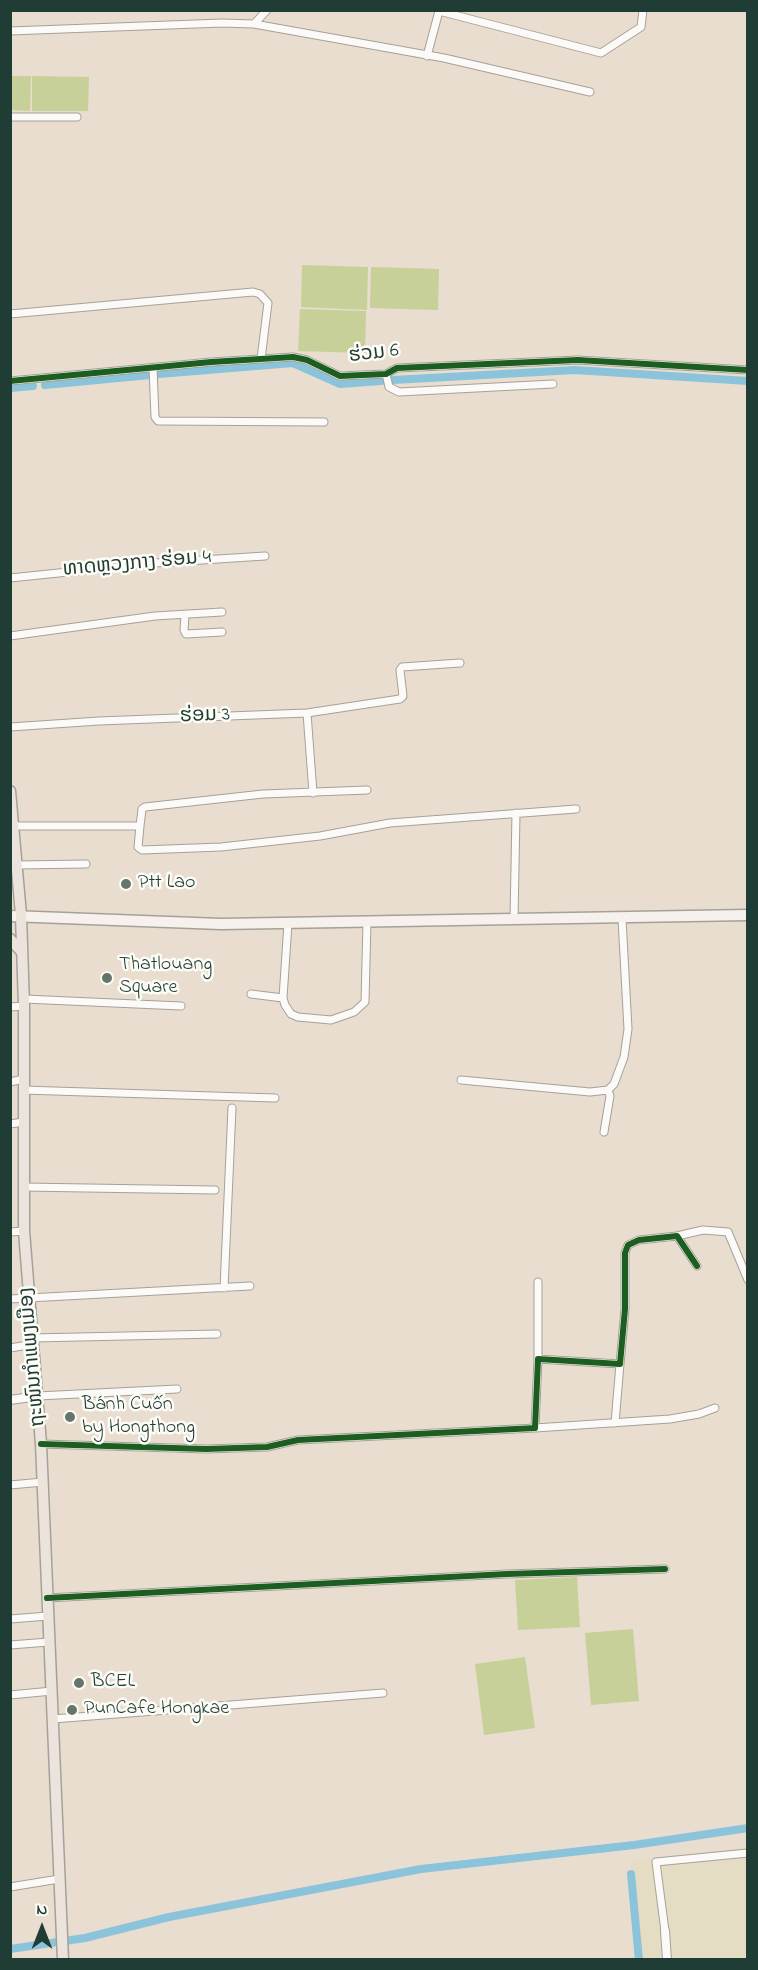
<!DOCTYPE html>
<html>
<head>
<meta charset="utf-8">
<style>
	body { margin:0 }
	#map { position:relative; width:758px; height:1970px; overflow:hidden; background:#e8ddce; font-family:"Indie Flower",sans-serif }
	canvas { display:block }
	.frame { position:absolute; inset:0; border:12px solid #1f3d34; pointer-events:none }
	.north { position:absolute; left:12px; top:1898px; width:60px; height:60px; -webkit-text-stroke:4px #fdfcf7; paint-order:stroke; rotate:0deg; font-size:16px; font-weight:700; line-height:24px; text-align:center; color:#1f3d34 }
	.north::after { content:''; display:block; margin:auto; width:21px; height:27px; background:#1f3d34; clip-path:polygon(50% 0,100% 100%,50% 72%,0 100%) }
</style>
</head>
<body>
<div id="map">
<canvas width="758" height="1970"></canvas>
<div class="frame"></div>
<div class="north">N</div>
</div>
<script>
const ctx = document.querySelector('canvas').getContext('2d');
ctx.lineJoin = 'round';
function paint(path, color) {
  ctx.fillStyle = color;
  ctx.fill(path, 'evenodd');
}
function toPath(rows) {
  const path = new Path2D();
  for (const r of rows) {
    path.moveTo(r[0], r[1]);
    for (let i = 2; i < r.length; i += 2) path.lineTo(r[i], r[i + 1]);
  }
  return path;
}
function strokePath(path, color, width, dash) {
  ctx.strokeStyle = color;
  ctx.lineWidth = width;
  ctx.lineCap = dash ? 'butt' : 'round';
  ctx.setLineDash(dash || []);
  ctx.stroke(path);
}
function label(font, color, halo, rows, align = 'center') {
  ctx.font = font + ' "Indie Flower","Noto Sans Lao",sans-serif';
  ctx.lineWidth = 5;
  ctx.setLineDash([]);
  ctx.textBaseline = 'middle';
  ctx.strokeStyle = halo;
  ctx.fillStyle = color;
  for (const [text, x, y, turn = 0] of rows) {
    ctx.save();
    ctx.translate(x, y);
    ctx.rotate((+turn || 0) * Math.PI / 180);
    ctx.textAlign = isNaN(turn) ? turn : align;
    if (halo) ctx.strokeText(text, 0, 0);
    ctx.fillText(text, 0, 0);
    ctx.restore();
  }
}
paint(toPath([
	[747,1847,747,1959,639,1959,631,1861]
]), '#e4dcc3');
paint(toPath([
	[11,76,31,76,30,111,11,110],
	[32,76,89,77,88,111,32,111],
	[302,265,368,267,367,310,301,307],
	[371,267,439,269,438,310,370,308],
	[300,309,366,311,365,353,298,351],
	[577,1577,580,1627,518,1630,515,1580],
	[633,1629,639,1701,591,1705,585,1633],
	[525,1657,535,1728,484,1735,475,1664]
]), '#c7d098');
strokePath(toPath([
	[159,374,293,363,340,384,381,381],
	[393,380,575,370,748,381],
	[45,385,150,375],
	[10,388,33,386],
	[631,1874,639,1960],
	[10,1949,85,1938,169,1917,421,1869,634,1845,748,1828]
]), '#8bc3db', 8);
const minor = toPath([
	[254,24,267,10],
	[10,31,222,23,254,24,444,58,590,92],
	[427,56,439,11,601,53,641,27,643,10],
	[10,117,77,117],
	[10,314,253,292,260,294,268,303,261,359],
	[153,368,155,417,158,421,324,422],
	[386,374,389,387,399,392,553,384],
	[10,381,211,362,293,357,307,360,340,376,386,374,397,368,578,360,748,370],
	[10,578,155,563,265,556],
	[185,615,184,630,186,634,222,632],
	[10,636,155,616,222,612],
	[307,713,313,793],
	[10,727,99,721,307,713,400,699,403,696,400,670,402,667,460,663],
	[13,826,140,826,138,847,142,850,221,847,320,836,390,823,576,809],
	[140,826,142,809,145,807,263,794,367,790],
	[17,865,86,864],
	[514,920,516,813],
	[288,923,283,998,285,1005,291,1014,298,1017,331,1020,354,1012,365,1002,367,922],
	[251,994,283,998],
	[24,999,181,1006],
	[10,1007,24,1006],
	[461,1080,590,1092,608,1090,614,1084,624,1057,628,1029,622,919],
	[10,1082,24,1079],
	[23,1090,275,1098],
	[10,1124,23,1122],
	[604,1132,610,1096,608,1090],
	[23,1187,215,1190],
	[10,1232,24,1231],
	[677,1236,703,1230,728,1232,748,1280],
	[224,1288,232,1108],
	[10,1299,250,1286],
	[33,1338,217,1334],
	[10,1348,34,1344],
	[538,1359,538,1282],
	[38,1396,177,1389],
	[615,1423,620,1364],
	[535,1428,670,1419,699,1414,715,1408],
	[41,1444,206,1449,267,1447,298,1440,535,1428,538,1359,620,1364,625,1309,625,1253,628,1245,639,1240,677,1236,697,1266],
	[10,1485,43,1482],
	[47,1598,507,1574,665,1569],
	[10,1619,48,1616],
	[10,1645,49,1642],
	[10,1695,52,1691],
	[53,1719,383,1693],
	[10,1887,59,1879],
	[665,1931,656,1862,748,1853]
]);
const tertiary = toPath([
	[10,1400,38,1396],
	[665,1931,667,1960]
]);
const secondary = toPath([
	[10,916,221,924,748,915]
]);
const primary = toPath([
	[10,791,21,915,24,1006,24,1231,41,1444,63,1960],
	[10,939,22,952]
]);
strokePath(minor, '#a4a298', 9);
strokePath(tertiary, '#a4a298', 10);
strokePath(secondary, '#a4a298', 13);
strokePath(primary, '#a4a298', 13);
strokePath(minor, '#fcfaf8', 7);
strokePath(tertiary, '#fcfaf8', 8);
strokePath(secondary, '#f6f1ed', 10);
strokePath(primary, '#ece4dc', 10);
strokePath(toPath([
	[10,381,211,362,293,357,307,360,340,376,386,374,397,368,578,360,748,370],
	[41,1444,206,1449,267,1447,298,1440,535,1428,538,1359,620,1364,625,1309,625,1253,628,1245,639,1240,677,1236,697,1266],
	[47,1598,507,1574,665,1569]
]), '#1b5e20', 6);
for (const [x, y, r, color] of [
	[126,884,6,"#65756a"],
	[107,978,6,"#65756a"],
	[70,1417,6,"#65756a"],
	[79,1683,6,"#65756a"],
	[72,1710,6,"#65756a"]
]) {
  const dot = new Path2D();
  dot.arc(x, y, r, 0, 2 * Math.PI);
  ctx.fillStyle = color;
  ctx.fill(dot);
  strokePath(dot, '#fdfcf7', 2);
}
label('20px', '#1f3d34', '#fdfcf7', [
	["ຮ່ວມ 6",374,355,-7],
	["ທາດຫຼວງກາງ ຮ່ອມ 4",137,565,-5],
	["ຮ່ອມ 3",205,717,-2],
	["ຖະໜົນກຳແພງເມືອງ",34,1357,-95]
]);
label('20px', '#1f3d34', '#fdfcf7', [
	["Ptt Lao",138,884],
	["Thatlouang",119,966],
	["Square",119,989],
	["Bánh Cuốn",82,1406],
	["by Hongthong",82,1429],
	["BCEL",91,1683],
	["PunCafe Hongkae",84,1710]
], 'left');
</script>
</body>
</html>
